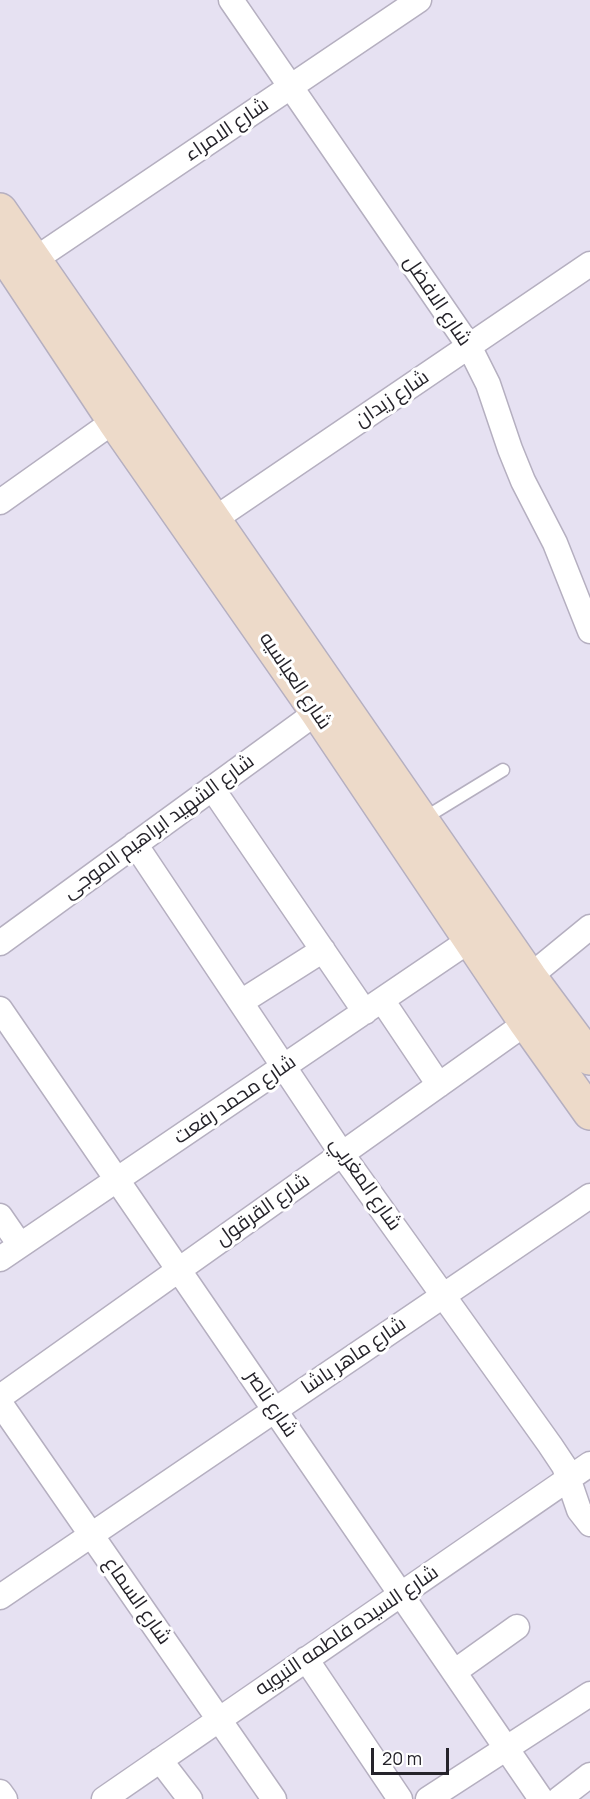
<!DOCTYPE html>
<html>
<head>
<meta charset="utf-8">
<style>
	body { margin:0 }
	#map { position:relative; width:590px; height:1799px; overflow:hidden; background:#e6e1f2; font-family:Manrope,sans-serif }
	canvas { display:block }
	.scale { position:absolute; left:371px; top:1748px; width:78px; height:27px; box-sizing:border-box; border:3px solid #25232a; border-top:0; padding-left:8px; font-size:18px; line-height:21px; white-space:nowrap; color:#25232a; -webkit-text-stroke:4px #fff; paint-order:stroke }
</style>
</head>
<body>
<div id="map">
<canvas width="590" height="1799"></canvas>
<div class="scale">20 m</div>
</div>
<script>
const ctx = document.querySelector('canvas').getContext('2d');
ctx.lineJoin = 'round';
function toPath(rows) {
  const path = new Path2D();
  for (const r of rows) {
    path.moveTo(r[0], r[1]);
    for (let i = 2; i < r.length; i += 2) path.lineTo(r[i], r[i + 1]);
  }
  return path;
}
function strokePath(path, color, width, dash) {
  ctx.strokeStyle = color;
  ctx.lineWidth = width;
  ctx.lineCap = dash ? 'butt' : 'round';
  ctx.setLineDash(dash || []);
  ctx.stroke(path);
}
function label(font, color, halo, rows, align = 'center') {
  ctx.font = font + ' Manrope,Cairo,sans-serif';
  ctx.lineWidth = 6;
  ctx.setLineDash([]);
  ctx.textBaseline = 'middle';
  ctx.strokeStyle = halo;
  ctx.fillStyle = color;
  for (const [text, x, y, turn = 0] of rows) {
    ctx.save();
    ctx.translate(x, y);
    ctx.rotate((+turn || 0) * Math.PI / 180);
    ctx.textAlign = isNaN(turn) ? turn : align;
    if (halo) ctx.strokeText(text, 0, 0);
    ctx.fillText(text, 0, 0);
    ctx.restore();
  }
}
const service = toPath([
	[423,819,503,770]
]);
const minor = toPath([
	[231,0,469,346,488,384,510,449,523,481,555,543,590,631],
	[34,260,419,0],
	[0,502,114,421],
	[200,529,590,264],
	[212,788,365,1012],
	[135,844,342,1154,550,1445,564,1466,579,1510,590,1524],
	[0,943,317,712],
	[518,986,590,927],
	[382,1000,439,1085],
	[241,1002,323,950],
	[0,1009,541,1799],
	[0,1216,20,1245],
	[0,1259,470,940],
	[0,1397,526,1023],
	[0,1403,274,1799],
	[0,1597,590,1196],
	[306,1659,400,1799],
	[454,1672,517,1627],
	[160,1760,190,1799],
	[0,1792,5,1799],
	[104,1799,590,1464],
	[428,1799,590,1694],
	[559,1799,590,1775]
]);
const secondary = toPath([
	[0,210,530,977,590,1058],
	[0,249,114,421,317,712,526,1023,590,1113]
]);
strokePath(service, '#b5afc0', 15);
strokePath(minor, '#b5afc0', 27);
strokePath(secondary, '#b5afc0', 36);
strokePath(service, '#fff', 12);
strokePath(minor, '#fff', 24);
strokePath(secondary, '#eddac9', 33);
label('20px', '#25232a', '#fff', [
	["شارع الامراء",227,130,-34],
	["شارع الافضل",437,301,56],
	["شارع زيدان",392,399,-34],
	["شارع العباسيه",295,681,56],
	["شارع الشهيد ابراهيم الموجى",159,827,-36],
	["شارع محمد رفعت",235,1100,-34],
	["شارع المغربي",365,1184,55],
	["شارع القرقول",263,1210,-35],
	["شارع ماهر باشا",354,1356,-34],
	["شارع ناصر",271,1404,56],
	["شارع السماع",137,1601,55],
	["شارع السيده فاطمه النبويه",347,1631,-34]
]);
</script>
</body>
</html>
